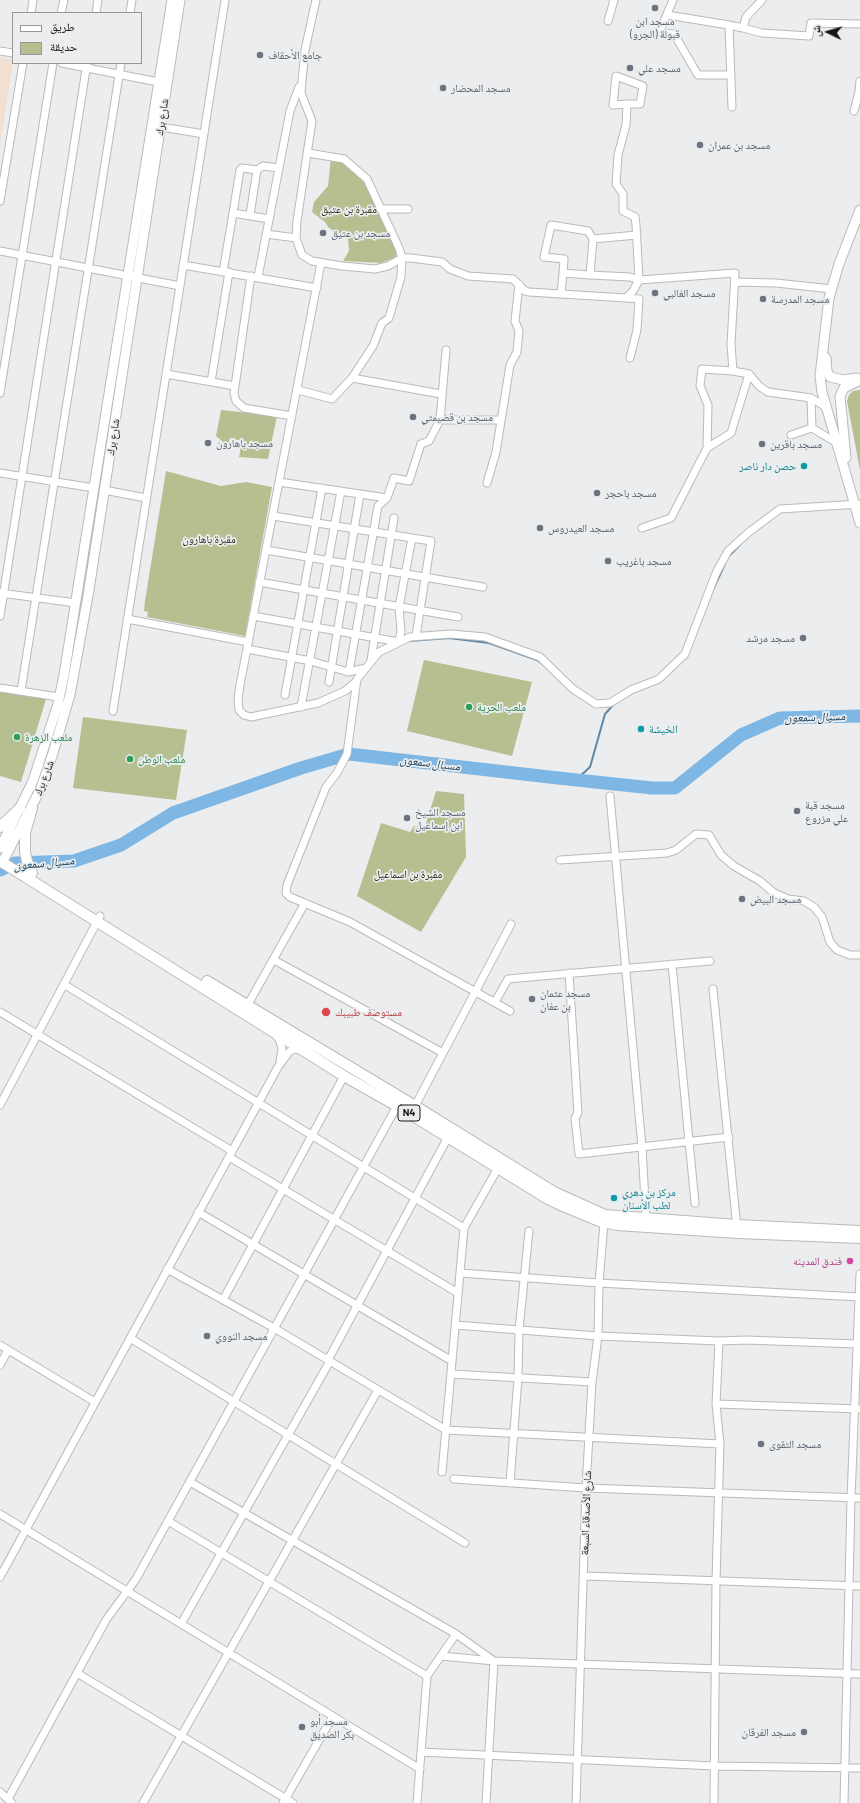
<!DOCTYPE html>
<html>
<head>
<meta charset="utf-8">
<style>
	body { margin:0 }
	#map { position:relative; width:860px; height:1803px; overflow:hidden; background:#ebedee; font-family:Barlow,"Noto Naskh Arabic",sans-serif }
	canvas { display:block }
	.legend { position:absolute; left:12px; top:12px; width:130px; height:52px; box-sizing:border-box; background:#ebedee; border:1px solid #969798; margin:0; padding:5px 7px; list-style:none; font-size:12px; color:#161617 }
	.legend li { display:flex; align-items:center; gap:8px; height:20px }
	.legend b { width:20px; border:1px solid #969798 }
	.north { position:absolute; left:808px; top:12px; width:40px; height:40px; -webkit-text-stroke:3px #ebedee; paint-order:stroke; rotate:275deg; font-size:11px; font-weight:700; line-height:16px; text-align:center; color:#161617 }
	.north::after { content:''; display:block; margin:auto; width:14px; height:18px; background:#161617; clip-path:polygon(50% 0,100% 100%,50% 72%,0 100%) }
</style>
</head>
<body>
<div id="map">
<canvas width="860" height="1803"></canvas>
<ul class="legend">
<li><b style="height:5px;background:#fff"></b>طريق</li>
<li><b style="height:11px;background:#b5bf90"></b>حديقة</li>
</ul>
<div class="north">ش</div>
</div>
<script>
const ctx = document.querySelector('canvas').getContext('2d');
ctx.lineJoin = 'round';
function paint(path, color) {
  ctx.fillStyle = color;
  ctx.fill(path, 'evenodd');
}
function toPath(rows) {
  const path = new Path2D();
  for (const r of rows) {
    path.moveTo(r[0], r[1]);
    for (let i = 2; i < r.length; i += 2) path.lineTo(r[i], r[i + 1]);
  }
  return path;
}
function strokePath(path, color, width, dash) {
  ctx.strokeStyle = color;
  ctx.lineWidth = width;
  ctx.lineCap = dash ? 'butt' : 'round';
  ctx.setLineDash(dash || []);
  ctx.stroke(path);
}
function label(font, color, halo, rows, align = 'center') {
  ctx.font = font + ' Barlow,"Noto Naskh Arabic",sans-serif';
  ctx.lineWidth = 3.5;
  ctx.setLineDash([]);
  ctx.textBaseline = 'middle';
  ctx.strokeStyle = halo;
  ctx.fillStyle = color;
  for (const [text, x, y, turn = 0] of rows) {
    ctx.save();
    ctx.translate(x, y);
    ctx.rotate((+turn || 0) * Math.PI / 180);
    ctx.textAlign = isNaN(turn) ? turn : align;
    if (halo) ctx.strokeText(text, 0, 0);
    ctx.fillText(text, 0, 0);
    ctx.restore();
  }
}
paint(toPath([
	[0,57,13,60,13,62,0,144]
]), '#f2dfcf');
paint(toPath([
	[331,157,344,160,363,177,397,246,396,257,381,263,343,261,349,251,348,239,329,228,325,222,312,212,314,202,328,186],
	[860,390,860,470,847,401,849,395,853,391],
	[221,410,277,416,268,459,239,457,242,441,230,438,228,446,216,436],
	[166,471,221,486,246,482,272,487,245,636,147,617,148,612,144,611,145,601],
	[424,660,532,682,512,756,407,731],
	[0,690,46,699,21,782,0,776],
	[83,717,187,730,176,800,73,788],
	[436,791,464,794,466,857,421,932,357,896,381,823,410,832,414,826,425,827]
]), '#b5bf90');
strokePath(toPath([
	[729,556,740,545],
	[712,592,725,564],
	[409,641,449,638,489,643,537,660,545,666],
	[576,780,590,767,605,714,615,703]
]), '#6087a6', 2);
strokePath(toPath([
	[0,870,15,863,74,861,121,845,173,813,301,768,349,754,558,778,652,788,675,788,741,735,780,718,860,716]
]), '#7fb7e4', 13);
const minor = toPath([
	[316,0,305,50,302,81,301,93,312,121,297,221,296,238,302,255,312,261,342,266,375,269,388,266,402,258,411,258,442,262,450,269,468,276,513,279,525,291,529,292,626,298,633,291,639,280,636,225,635,217,623,211,623,194,616,184,618,155,626,125,627,104,640,104,643,86,616,76,613,105,627,104],
	[673,0,659,33,674,34,698,75,731,75],
	[31,13,33,0],
	[61,13,64,0],
	[96,13,98,0],
	[130,13,132,0],
	[667,15,729,25],
	[608,21,614,0],
	[743,28,762,33,809,36,811,23,860,24],
	[0,51,13,53],
	[62,63,158,82],
	[732,107,729,25,743,28,746,17,762,0],
	[854,111,859,92,860,81],
	[161,127,204,134],
	[308,153,344,159,367,179,399,248,402,258,401,277,389,318,382,323,373,346,352,378],
	[0,201,23,63],
	[381,209,408,209],
	[233,213,240,170,242,168,257,170,263,166,279,168],
	[250,215,257,170],
	[266,234,296,238],
	[593,239,637,235],
	[0,251,180,286],
	[321,263,240,685,238,699,239,710,244,715,251,717,318,703,345,691,357,681],
	[183,265,317,288],
	[223,272,233,213,269,219],
	[590,275,630,277,639,280,735,273,731,344,733,371,749,374,759,386,768,392,811,398,826,407],
	[251,276,234,393,236,401,244,408,292,416],
	[258,277,290,111,299,87],
	[735,282,776,283,832,289],
	[561,294,563,273,564,259,544,257,551,225,588,231,593,239,590,275,563,273],
	[626,298,639,299,637,330,630,358],
	[446,350,440,420,501,420],
	[166,374,235,386],
	[211,382,229,272],
	[298,390,332,399,352,378,441,394],
	[0,393,53,63],
	[811,398,812,428],
	[791,435,812,428,837,443],
	[707,448,708,405,700,386,702,369,733,371],
	[0,473,94,488],
	[279,482,387,498],
	[487,483,496,452,510,365,517,352,519,331,515,321,519,284],
	[104,490,146,498],
	[273,516,431,541,416,636],
	[642,528,671,518,707,448,731,433,749,374],
	[266,550,483,587],
	[259,582,458,617],
	[0,593,76,603],
	[0,616,87,63],
	[253,616,399,642,401,631,399,607,412,538],
	[127,619,248,642],
	[247,649,311,661,348,672,366,668],
	[371,660,394,518],
	[349,672,378,506,387,498,394,478,409,481,421,444,429,441,440,420],
	[329,682,360,494],
	[0,688,59,697],
	[21,691,121,63],
	[285,695,322,488],
	[301,707,341,491],
	[113,711,225,0],
	[610,796,642,1147,646,1219],
	[560,860,667,853,676,850,696,834,709,835,721,855,734,866,760,881,774,893,788,899,804,901,814,907,822,917,830,942,837,950,850,955,860,955],
	[274,960,443,1053],
	[672,964,695,1203],
	[569,973,578,1113,575,1118,579,1154,729,1137],
	[65,985,464,1228],
	[713,989,737,1228],
	[495,1002,508,979,710,961],
	[247,1006,305,903],
	[510,1011,350,922,290,897,286,893,287,885,326,787,337,773,347,754,357,679,379,652,410,637,451,634,485,637,540,657,573,689,596,704,610,703,631,690,659,679,685,654,716,573,728,551,749,532,780,509,860,504],
	[0,1012,232,1151],
	[275,1034,280,1041,282,1049,280,1062],
	[0,1105,100,916],
	[415,1106,511,924],
	[229,1157,458,1293],
	[198,1212,452,1361],
	[167,1269,274,1328,446,1430,720,1444],
	[460,1273,599,1283,859,1297],
	[223,1300,344,1076],
	[455,1325,598,1336,719,1341,746,1340,857,1344],
	[130,1338,465,1543],
	[0,1345,95,1402],
	[328,1360,448,1137],
	[0,1365,8,1350],
	[451,1374,592,1382],
	[716,1404,860,1409],
	[442,1472,464,1228,498,1168],
	[454,1479,586,1488,860,1498],
	[190,1482,456,1634,494,1661,486,1803],
	[510,1483,518,1378,519,1330,529,1231],
	[0,1514,420,1769],
	[168,1521,427,1676],
	[585,1576,860,1586],
	[0,1577,278,1067,289,1052,294,1049,300,1050],
	[181,1624,330,1361],
	[441,1656,494,1661,860,1674],
	[77,1673,293,1803],
	[421,1752,714,1766,860,1768],
	[0,1792,12,1803],
	[8,1799,106,1620,136,1579,397,1106],
	[143,1803,378,1390],
	[283,1803,333,1716],
	[417,1803,427,1676,456,1634],
	[576,1803,586,1488,592,1382,598,1336,599,1283,604,1223],
	[714,1803,716,1581,720,1444,716,1404,719,1341],
	[844,1803,851,1498,860,1274]
]);
const major = toPath([
	[860,210,839,264,829,298,820,376,822,392,860,523],
	[826,358,827,371,830,377,843,380,857,378],
	[846,458,840,396,844,388,860,380],
	[0,848,33,781,58,704,64,675,172,0],
	[2,863,41,788,53,753,70,695,88,596,180,0]
]);
const highway = toPath([
	[32,808,25,833,25,852,27,861,32,873],
	[0,827,20,808],
	[0,861,344,1076,397,1106,548,1199,565,1207,599,1221,617,1225,738,1233,860,1238],
	[207,981,415,1106,554,1192,605,1215,737,1225,860,1231]
]);
strokePath(minor, '#b9babb', 9);
strokePath(major, '#b9babb', 11);
strokePath(highway, '#b9babb', 12);
strokePath(minor, '#fff', 7);
strokePath(major, '#fff', 9);
strokePath(highway, '#fff', 10);
for (const [x, y, r, color] of [
	[655,8,4,"#6b7280"],
	[260,55,4,"#6b7280"],
	[630,68,4,"#6b7280"],
	[443,88,4,"#6b7280"],
	[700,145,4,"#6b7280"],
	[323,233,4,"#6b7280"],
	[655,293,4,"#6b7280"],
	[763,299,4,"#6b7280"],
	[413,417,4,"#6b7280"],
	[208,443,4,"#6b7280"],
	[762,444,4,"#6b7280"],
	[804,466,4,"#0f9aa8"],
	[597,493,4,"#6b7280"],
	[540,528,4,"#6b7280"],
	[608,561,4,"#6b7280"],
	[803,638,4,"#6b7280"],
	[469,707,4,"#2e9e5b"],
	[641,729,4,"#0f9aa8"],
	[17,737,4,"#2e9e5b"],
	[130,759,4,"#2e9e5b"],
	[797,811,4,"#6b7280"],
	[407,818,4,"#6b7280"],
	[742,899,4,"#6b7280"],
	[532,999,4,"#6b7280"],
	[326,1012,5,"#e0444e"],
	[614,1198,4,"#0f9aa8"],
	[850,1261,4,"#d1479c"],
	[207,1336,4,"#6b7280"],
	[761,1444,4,"#6b7280"],
	[302,1727,4,"#6b7280"],
	[804,1732,4,"#6b7280"]
]) {
  const dot = new Path2D();
  dot.arc(x, y, r, 0, 2 * Math.PI);
  ctx.fillStyle = color;
  ctx.fill(dot);
  strokePath(dot, '#ebedee', 1.5);
}
for (const [x, y, w] of [
	[409,1113,22]
]) {
  const box = new Path2D();
  box.roundRect(x - w / 2, y - 8, w, 16, 3);
  ctx.fillStyle = '#ebedee';
  ctx.fill(box);
  strokePath(box, '#161617', 1);
}
label('bold 10px', '#161617', null, [
	["N4",409,1113]
]);
label('11px', '#5b616d', '#ebedee', [
	["مسجد ابن",655,21,"center"],
	["قبولة (الجرو)",655,34,"center"],
	["جامع الأحقاف",268,55],
	["مسجد علي",638,68],
	["مسجد المحضار",451,88],
	["مسجد بن عمران",708,145],
	["مسجد بن عتيق",331,233],
	["مسجد الغالبي",663,293],
	["مسجد المدرسة",771,299],
	["مسجد بن قضيمتي",421,417],
	["مسجد باهارون",216,443],
	["مسجد باقرين",770,444],
	["مسجد باحجر",605,493],
	["مسجد العيدروس",548,528],
	["مسجد باغريب",616,561],
	["مسجد مرشد",795,638,"right"],
	["مسجد قبة",805,805],
	["علي مزروع",805,818],
	["مسجد الشيخ",415,812],
	["ابن إسماعيل",415,825],
	["مسجد البيض",750,899],
	["مسجد عثمان",540,993],
	["بن عفان",540,1006],
	["مسجد النووي",215,1336],
	["مسجد التقوى",769,1444],
	["مسجد أبو",310,1721],
	["بكر الصديق",310,1734],
	["مسجد الفرقان",796,1732,"right"]
], 'left');
label('11px', '#161617', '#ebedee', [
	["شارع برك",162,117,-81],
	["شارع برك",113,437,-81],
	["شارع برك",44,778,-69],
	["شارع الأصدقاء السبعة",586,1513,-88]
]);
label('11px', '#282d10', '#ebedee', [
	["مقبرة بن عتيق",349,209],
	["مقبرة باهارون",209,539],
	["مقبرة بن اسماعيل",408,874]
]);
label('11px', '#0d838f', '#ebedee', [
	["حصن دار ناصر",796,466,"right"],
	["الخيشة",649,729],
	["مركز بن دهري",622,1192],
	["لطب الأسنان",622,1205]
], 'left');
label('11px', '#27864d', '#ebedee', [
	["ملعب الحرية",477,707],
	["ملعب الزهرة",25,737],
	["ملعب الوطن",138,759]
], 'left');
label('11px', '#be3a42', '#ebedee', [
	["مستوصف طبيبك",335,1012]
], 'left');
label('11px', '#b23c85', '#ebedee', [
	["فندق المدينه",842,1261]
], 'right');
label('italic 12px', '#0e3957', '#ebedee', [
	["مسيال سمعون",815,717,-2],
	["مسيال سمعون",430,763,7],
	["مسيال سمعون",44,863,-5]
]);
</script>
</body>
</html>
